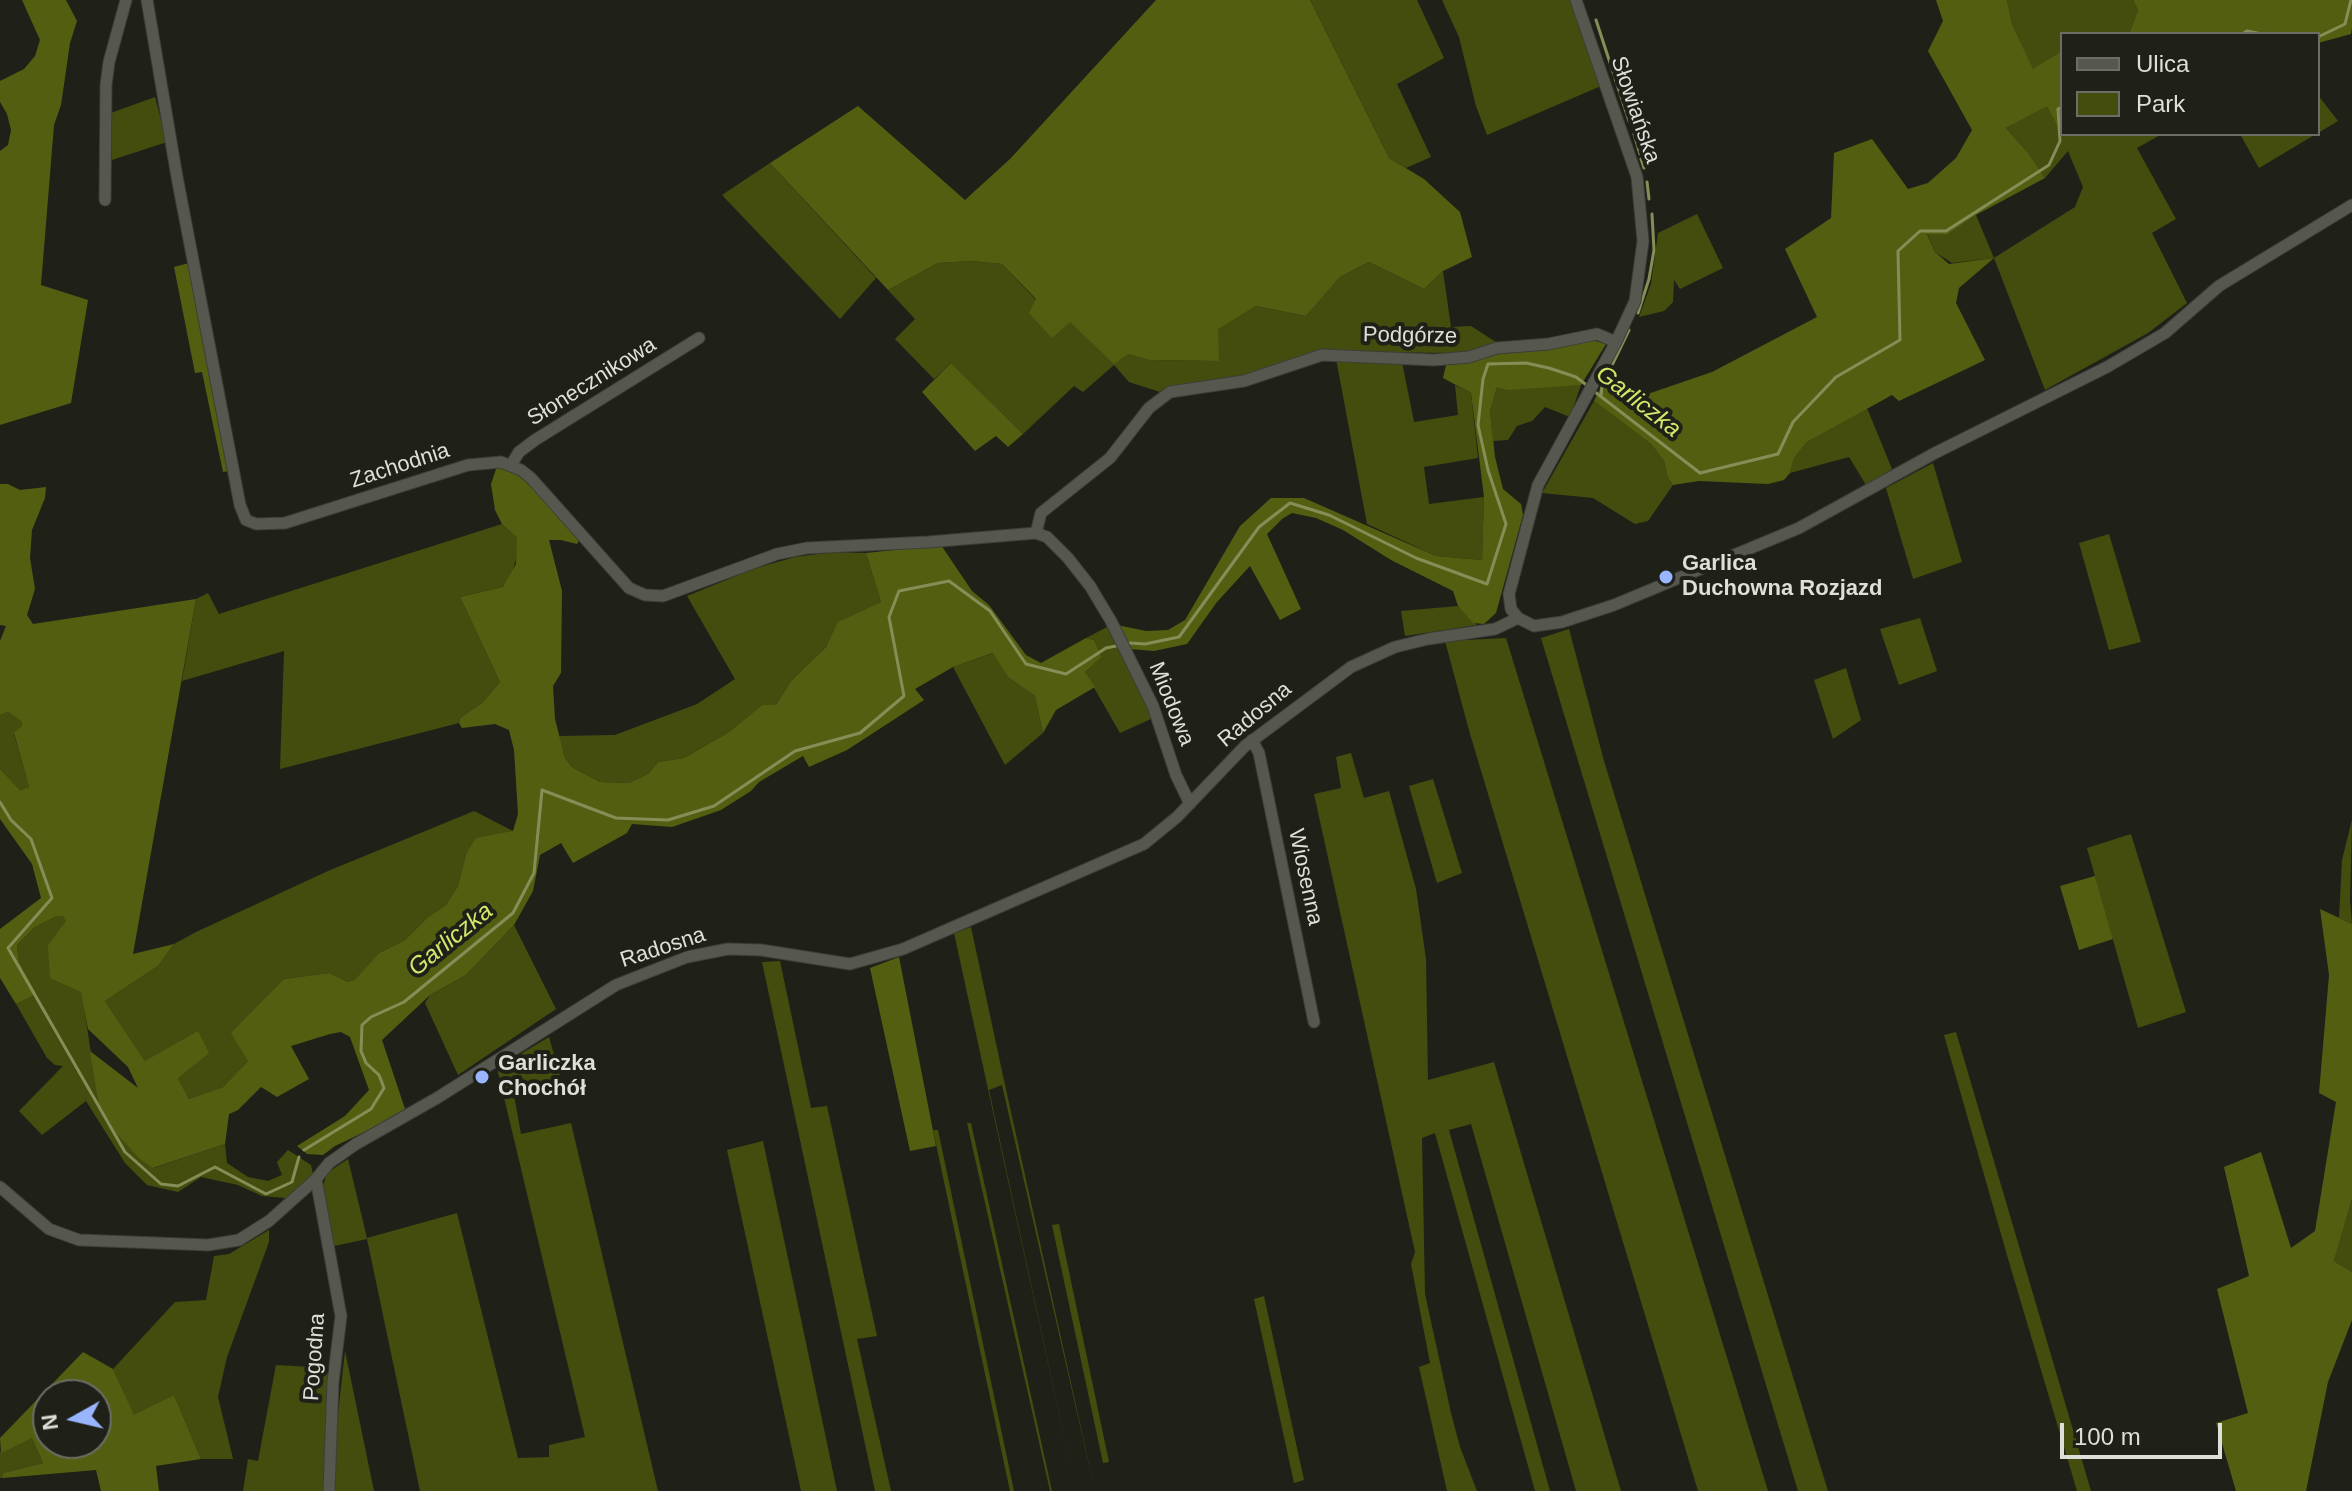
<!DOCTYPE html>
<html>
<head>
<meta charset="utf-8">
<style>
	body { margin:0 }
	#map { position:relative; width:2352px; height:1491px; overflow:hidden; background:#1f2119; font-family:Arial,sans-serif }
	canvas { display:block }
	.legend { position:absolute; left:2060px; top:32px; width:260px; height:104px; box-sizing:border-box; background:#1f2119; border:2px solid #6b6d66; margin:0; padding:10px 14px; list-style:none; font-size:24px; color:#dddfd9 }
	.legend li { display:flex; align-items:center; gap:16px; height:40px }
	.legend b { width:40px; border:2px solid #6b6d66 }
	.north { position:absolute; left:32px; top:1379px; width:80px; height:80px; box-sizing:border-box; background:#1f2119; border:2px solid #6b6d66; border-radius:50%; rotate:262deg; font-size:22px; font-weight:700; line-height:32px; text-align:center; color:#dddfd9 }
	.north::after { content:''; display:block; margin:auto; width:28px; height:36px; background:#99b5fd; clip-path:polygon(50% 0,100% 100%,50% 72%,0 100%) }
	.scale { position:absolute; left:2060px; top:1423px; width:162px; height:36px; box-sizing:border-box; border:4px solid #dddfd9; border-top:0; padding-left:10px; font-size:24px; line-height:28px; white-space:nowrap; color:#dddfd9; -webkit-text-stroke:6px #1f2119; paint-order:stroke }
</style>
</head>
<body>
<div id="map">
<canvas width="2352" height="1491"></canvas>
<ul class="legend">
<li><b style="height:10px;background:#56584f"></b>Ulica</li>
<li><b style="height:22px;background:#444d0e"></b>Park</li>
</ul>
<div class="north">N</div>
<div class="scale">100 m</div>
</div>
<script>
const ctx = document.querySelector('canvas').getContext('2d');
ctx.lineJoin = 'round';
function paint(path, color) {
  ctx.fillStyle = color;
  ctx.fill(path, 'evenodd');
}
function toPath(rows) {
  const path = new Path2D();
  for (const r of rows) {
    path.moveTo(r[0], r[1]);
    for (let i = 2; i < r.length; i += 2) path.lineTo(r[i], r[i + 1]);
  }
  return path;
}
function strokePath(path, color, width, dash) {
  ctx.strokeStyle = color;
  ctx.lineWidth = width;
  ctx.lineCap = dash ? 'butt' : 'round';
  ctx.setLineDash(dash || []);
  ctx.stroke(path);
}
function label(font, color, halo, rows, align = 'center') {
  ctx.font = font + ' Arial,sans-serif';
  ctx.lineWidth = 8;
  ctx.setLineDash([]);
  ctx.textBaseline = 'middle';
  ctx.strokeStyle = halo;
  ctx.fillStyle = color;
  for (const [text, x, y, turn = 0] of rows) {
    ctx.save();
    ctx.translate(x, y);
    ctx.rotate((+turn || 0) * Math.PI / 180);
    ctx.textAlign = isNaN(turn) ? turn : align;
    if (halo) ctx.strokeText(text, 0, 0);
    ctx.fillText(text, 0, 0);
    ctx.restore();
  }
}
paint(toPath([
	[1310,0,1417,0,1444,58,1397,84,1431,157,1406,168,1389,158],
	[1442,0,1570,0,1601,86,1487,135,1476,106,1459,37],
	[2007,0,2133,0,2138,10,2129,34,2062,34,2062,51,2033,70,2012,24],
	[2318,95,2338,121,2318,133],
	[155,97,167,142,109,161,108,114],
	[2047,105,2057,124,2062,123,2062,134,2162,134,2137,148,2176,219,2152,233,2187,303,2148,333,2045,390,1994,258,1952,263,1935,252,1927,233,1947,235,1976,215,1994,258,2075,207,2083,187,2068,151,2045,178,2029,154,2006,128],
	[2240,134,2316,134,2259,168],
	[770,163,876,278,840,319,722,195],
	[1697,214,1723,268,1680,289,1674,280,1673,302,1664,311,1639,317,1651,284,1658,233],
	[971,261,1002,264,1036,300,1128,354,1149,360,1218,361,1218,328,1256,306,1306,316,1340,277,1369,262,1424,289,1443,271,1451,327,1471,326,1499,344,1468,353,1327,352,1242,380,1168,388,1160,392,1129,382,1114,365,1083,392,1074,386,1023,434,951,363,934,379,895,339,915,319,888,290,938,263],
	[1336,359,1402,362,1414,422,1458,415,1455,385,1471,393,1478,458,1424,467,1429,504,1484,497,1482,560,1436,556,1367,524],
	[1581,385,1570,417,1545,407,1532,421,1517,426,1508,440,1493,441,1490,411,1497,387],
	[1594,401,1651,444,1664,461,1668,478,1673,485,1648,521,1635,524,1593,498,1542,493],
	[1867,408,1892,469,1866,485,1849,457,1790,473,1794,458,1807,442],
	[1933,463,1962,562,1913,579,1886,488],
	[502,524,517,538,518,553,512,573,503,587,460,597,500,682,482,703,460,718,459,723,280,769,284,651,182,681,196,599,208,593,219,614],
	[2109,534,2141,642,2109,650,2079,543],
	[833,552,866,553,881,602,839,622,826,647,791,681,776,705,762,705,729,732,684,758,658,762,648,774,629,783,600,782,572,767,565,758,559,736,615,735,697,704,735,679,687,596,753,569,795,557],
	[1458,606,1477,625,1405,636,1401,611],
	[1920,618,1937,671,1899,685,1880,629],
	[1107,627,1153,718,1120,733,1085,672,1102,657,1094,640,1086,638],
	[1569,629,1604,761,1828,1491,1798,1491,1541,638],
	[1506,638,1768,1491,1698,1491,1470,734,1445,641],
	[994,653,1008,677,1035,696,1043,733,1005,765,953,667],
	[1846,668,1861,720,1833,739,1814,680],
	[8,712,21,721,22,726,14,734,29,787,20,790,0,769,0,715],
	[1351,753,1364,798,1389,791,1416,889,1426,959,1428,1080,1494,1062,1621,1491,1576,1491,1471,1124,1449,1130,1550,1491,1535,1491,1435,1133,1422,1138,1425,1294,1451,1413,1460,1447,1477,1491,1447,1491,1419,1367,1430,1363,1411,1264,1415,1252,1314,794,1341,788,1336,757],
	[1433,779,1462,873,1437,883,1409,786],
	[474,811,513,831,466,854,458,886,446,905,428,917,405,940,379,953,354,982,348,982,329,973,284,979,268,996,248,1061,223,1087,189,1099,178,1078,145,1061,105,1001,158,966,174,944,196,932,328,871],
	[2352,820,2350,900,2352,924,2339,918,2342,860],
	[2131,834,2186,1012,2138,1028,2087,848],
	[57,916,63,916,66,920,82,992,98,1102,154,1168,225,1144,227,1163,248,1177,268,1181,282,1175,277,1162,288,1150,311,1165,313,1174,286,1198,262,1196,238,1185,201,1177,178,1192,147,1185,125,1163,86,1101,42,1135,19,1111,63,1066,55,1065,47,1058,16,1004,37,994,19,962,17,945,35,927],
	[514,925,556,1009,458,1075,425,1003,430,995,466,975],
	[971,927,1005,1085,1095,1491,1002,1085,989,1090,1076,1491,988,1089,954,933],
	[780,961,811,1108,827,1106,877,1336,857,1339,891,1491,875,1491,762,962],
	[1956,1032,2091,1491,2077,1491,2009,1262,1944,1035],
	[549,1037,562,1083,514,1095,521,1134,571,1123,658,1491,420,1491,367,1239,334,1246,323,1186,327,1173,348,1159,367,1238,457,1213,518,1458,549,1457,549,1445,585,1437,497,1068],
	[967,1123,971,1123,1052,1491,1050,1491],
	[933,1130,938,1130,1014,1491,1010,1491],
	[763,1141,802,1324,837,1491,801,1491,727,1150],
	[2352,1199,2352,1272,2334,1261],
	[1059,1224,1109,1462,1103,1463,1052,1225],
	[269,1230,269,1242,227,1357,218,1397,233,1459,201,1459,174,1395,134,1416,113,1369,175,1302,206,1300,214,1256,229,1254],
	[1264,1296,1304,1480,1294,1483,1254,1299],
	[345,1351,374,1491,334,1491,334,1450],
	[276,1365,330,1368,323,1491,243,1491,248,1459,258,1461],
	[32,1438,43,1463,3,1473,3,1478,0,1478,0,1452]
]), '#444d0e');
paint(toPath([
	[22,0,66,0,77,21,70,43,61,105,54,125,41,285,88,300,71,403,0,425,0,151,8,145,11,130,7,114,0,102,0,81,24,69,35,56,40,40],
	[1156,0,1310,0,1389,158,1424,179,1460,212,1472,257,1443,271,1424,289,1369,262,1340,277,1306,316,1256,306,1218,329,1219,361,1149,360,1128,354,1114,364,1070,322,1052,338,1029,313,1036,299,1002,264,971,261,938,263,888,290,770,163,858,106,965,200,1010,159],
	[1936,0,2007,0,2012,24,2033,69,2062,51,2062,123,2057,125,2047,106,2006,128,2029,154,2045,178,1976,215,1947,235,1927,234,1935,252,1949,264,1994,258,1959,288,1956,303,1985,360,1899,401,1892,395,1807,442,1794,458,1790,473,1784,480,1768,484,1699,481,1673,485,1668,478,1664,461,1651,444,1594,401,1604,381,1636,398,1712,372,1817,317,1785,249,1831,218,1834,153,1872,139,1908,189,1928,183,1956,158,1972,130,1928,51,1943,21],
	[2133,0,2352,0,2352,27,2351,34,2318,43,2318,34,2129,34,2138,10],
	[189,263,229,471,223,472,202,372,195,373,174,267],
	[1588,339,1606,344,1581,385,1508,390,1497,387,1490,411,1495,457,1503,489,1521,504,1523,515,1496,613,1484,624,1473,623,1458,606,1453,591,1391,560,1343,530,1316,518,1292,513,1282,519,1267,534,1301,609,1280,620,1250,566,1217,602,1187,644,1154,651,1130,649,1117,625,1146,631,1168,630,1185,620,1240,526,1271,498,1304,498,1436,556,1482,560,1484,497,1471,393,1443,378,1446,365,1467,363,1485,356],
	[951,363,1023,434,1008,447,996,436,975,451,922,392],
	[497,466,516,474,537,491,580,539,577,544,561,540,549,540,562,591,561,673,553,686,555,719,565,758,572,767,600,782,629,783,648,774,658,762,684,758,729,732,762,705,776,705,791,681,826,647,838,622,881,602,866,553,941,545,972,591,989,605,1026,655,1041,663,1086,638,1094,640,1102,657,1085,672,1095,687,1056,710,1043,733,1035,696,1008,677,993,653,953,667,915,689,924,700,847,750,809,767,803,756,759,782,751,791,721,810,672,827,632,824,627,833,573,863,561,843,540,855,533,891,514,925,466,975,430,995,382,1040,405,1109,381,1124,335,1146,323,1155,307,1154,297,1146,345,1116,369,1090,350,1037,341,1032,330,1034,291,1046,309,1079,277,1097,261,1087,238,1110,229,1114,225,1144,153,1168,140,1159,117,1134,98,1102,90,1051,138,1088,128,1067,88,1029,81,992,50,978,48,945,66,921,63,916,57,916,35,927,17,945,19,962,37,994,16,1004,0,978,0,929,41,898,32,864,0,819,0,769,20,790,29,787,14,733,22,726,21,721,8,712,0,715,0,641,6,626,0,625,0,484,8,484,20,490,46,487,45,498,32,530,30,558,35,589,27,615,33,624,196,599,133,954,174,944,158,966,105,1001,145,1061,198,1031,209,1053,178,1078,189,1099,223,1087,248,1061,231,1033,284,979,329,973,348,982,354,981,379,953,405,940,428,917,446,905,458,886,466,854,476,838,513,831,518,814,514,750,509,730,495,724,462,728,459,723,460,718,482,703,500,682,460,597,503,587,516,564,517,538,502,524,495,510,491,484],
	[2095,876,2113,939,2079,950,2060,886],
	[2320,909,2352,924,2352,1199,2334,1261,2352,1272,2352,1320,2328,1382,2306,1491,2236,1491,2216,1423,2248,1413,2217,1289,2249,1276,2224,1167,2261,1152,2291,1248,2315,1231,2336,1102,2319,1093,2329,975],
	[899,957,936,1146,910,1151,870,968],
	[83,1352,113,1369,134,1415,174,1395,201,1459,156,1466,159,1491,101,1491,96,1470,3,1478,3,1473,43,1463,32,1438,1,1453,0,1438],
	[48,1395,96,1395,96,1443,48,1443]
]), '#545e11');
strokePath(toPath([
	[1596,20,1629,121],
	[2242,34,2247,31,2262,34],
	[2318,37,2345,24,2351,0],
	[1634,134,1640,154],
	[1641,159,1644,168],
	[1647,182,1649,199],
	[1638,313,1649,279,1654,250,1652,214],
	[1595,392,1700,473,1778,454,1793,422,1836,377,1900,340,1898,251,1920,231,1946,231,2049,165,2060,141,2058,109,2062,107],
	[1601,396,1602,386,1629,330],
	[1130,643,1145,644,1179,637,1259,527,1290,503,1329,515,1416,558,1487,584,1506,524,1488,470,1478,425,1483,379,1488,364,1526,363,1549,368,1576,377,1589,387],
	[0,802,11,820,31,839,52,898,8,948,125,1152,161,1184,178,1186,215,1167,266,1194,292,1182,299,1157],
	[304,1150,371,1109,384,1088,379,1075,366,1063,361,1051,362,1025,371,1017,404,1002,513,913,534,873,542,790,616,818,668,820,714,806,795,751,860,733,904,696,889,617,899,591,949,581,990,611,1026,664,1066,674,1106,648,1116,646]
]), '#868e58', 3);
const minor = toPath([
	[147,0,177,177,240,505,246,520,256,524,285,523,468,465,501,462,521,470,531,478,629,588,645,595,663,596,777,554,807,548,928,542,1036,533,1047,537,1068,558,1090,586,1111,621,1153,706,1176,775,1190,804],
	[1576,0,1637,177,1643,241,1635,301,1616,342,1538,485,1509,594,1511,609,1518,618,1534,626,1562,622,1614,605,1799,528,1935,453,2107,367,2165,333,2219,286,2352,205],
	[105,200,106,85,109,62,126,0],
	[511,465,519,452,535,440,699,338],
	[1036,533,1041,513,1110,458,1149,408,1170,392,1244,381,1322,355,1434,360,1469,357,1497,348,1548,344,1597,334,1616,342],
	[1252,740,1259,753,1314,1022],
	[316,1179,341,1316,333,1382,329,1491],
	[0,1187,49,1229,79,1240,208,1245,239,1240,269,1221,316,1179,329,1163,356,1144,437,1098,616,985,687,957,728,949,761,950,850,964,903,949,1144,844,1177,817,1245,746,1351,667,1395,647,1428,639,1495,629,1518,618]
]);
strokePath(minor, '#3c3e38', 13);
strokePath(minor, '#56584f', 11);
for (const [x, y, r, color] of [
	[1666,577,8,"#99b5fd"],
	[482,1077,8,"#99b5fd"]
]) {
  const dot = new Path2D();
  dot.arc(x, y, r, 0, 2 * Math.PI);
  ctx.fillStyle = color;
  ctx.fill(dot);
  strokePath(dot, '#1f2119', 3);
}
label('22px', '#dddfd9', '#1f2119', [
	["Słowiańska",1635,110,71],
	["Podgórze",1410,336,1],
	["Słonecznikowa",592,382,-32],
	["Zachodnia",400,466,-18],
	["Miodowa",1171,704,68],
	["Radosna",1255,715,-40],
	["Wiosenna",1305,877,78],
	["Radosna",663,948,-18],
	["Pogodna",315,1357,-86]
]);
label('bold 22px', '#dddfd9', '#1f2119', [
	["Garlica",1682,564],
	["Duchowna Rozjazd",1682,589],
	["Garliczka",498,1064],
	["Chochół",498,1089]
], 'left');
label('italic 24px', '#d3e86a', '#1f2119', [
	["Garliczka",1638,402,38],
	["Garliczka",451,940,-39]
]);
</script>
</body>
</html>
